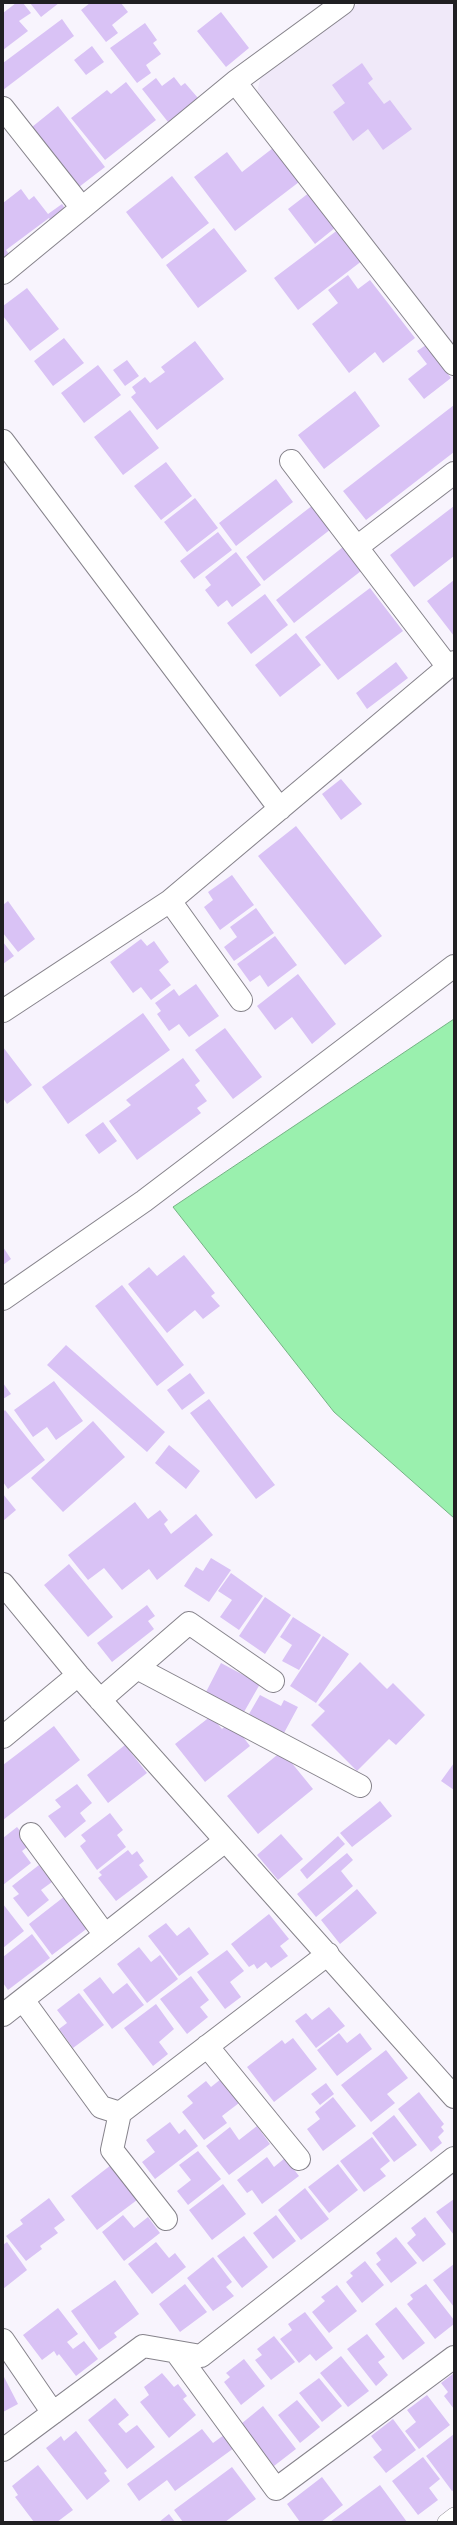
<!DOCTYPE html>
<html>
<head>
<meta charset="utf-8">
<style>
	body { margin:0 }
	#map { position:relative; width:457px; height:2525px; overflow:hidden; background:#f8f4fd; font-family:Quicksand,sans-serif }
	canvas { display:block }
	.frame { position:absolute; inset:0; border:4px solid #201f22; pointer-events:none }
</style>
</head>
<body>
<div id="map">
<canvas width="457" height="2525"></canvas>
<div class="frame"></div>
</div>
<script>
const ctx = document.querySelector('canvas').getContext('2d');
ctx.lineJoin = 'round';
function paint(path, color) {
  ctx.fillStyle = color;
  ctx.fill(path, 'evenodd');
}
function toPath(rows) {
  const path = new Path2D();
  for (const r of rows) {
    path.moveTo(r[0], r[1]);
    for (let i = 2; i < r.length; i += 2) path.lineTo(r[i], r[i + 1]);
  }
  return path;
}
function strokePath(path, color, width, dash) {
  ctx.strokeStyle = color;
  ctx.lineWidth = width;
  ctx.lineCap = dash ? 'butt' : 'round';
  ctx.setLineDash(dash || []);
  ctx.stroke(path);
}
paint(toPath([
	[359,3,454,3,454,348,257,92,261,76]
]), '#f0e9f9');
const water = toPath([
	[454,1019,454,1518,334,1412,173,1207,454,1019]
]);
paint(water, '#9af0ae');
strokePath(water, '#75b184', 1);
paint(toPath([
	[16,3,23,3,31,13,19,21,28,31,3,50,3,13],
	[30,3,59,3,41,17],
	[90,3,121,3,128,12,112,25,118,33,106,42,81,10],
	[221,12,249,48,226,67,197,31],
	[62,19,74,36,3,90,3,63],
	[145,23,157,40,153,43,161,54,146,65,151,73,137,83,110,48],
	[92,46,104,62,86,75,74,60],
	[362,63,373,79,368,83,384,104,390,100,412,129,383,150,368,129,353,141,333,112,345,103,332,85],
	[174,77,181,86,185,83,198,98,168,122,142,89,156,78,162,86],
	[126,82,156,120,105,160,71,118,107,90,111,94],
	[58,106,105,167,79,187,32,127],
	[273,148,299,182,235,231,194,177,227,152,242,172],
	[172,176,209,223,162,259,126,212],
	[21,189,29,200,34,196,48,214,62,204,66,210,51,221,49,218,6,250,9,254,3,259,3,203],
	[314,189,341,223,315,244,288,209],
	[343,226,367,257,298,310,274,278],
	[214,228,247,271,198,308,166,265],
	[348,275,358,289,370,280,415,338,383,363,375,352,349,373,312,324,338,303,328,290],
	[27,288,59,329,30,351,3,316,3,306],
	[64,338,84,363,53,386,34,361],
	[195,341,224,379,157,430,131,397,136,393,132,387,145,377,150,383,165,372,161,367],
	[426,345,451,378,424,399,408,379,427,364,417,351],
	[127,360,139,376,125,386,113,370],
	[98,365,121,395,84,423,61,393],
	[355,391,380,426,324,469,298,435],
	[454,405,454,452,366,520,343,491],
	[130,410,159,448,123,475,94,437],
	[166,462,192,496,161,520,134,486],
	[276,479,293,502,236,546,219,523],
	[195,498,218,528,187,552,164,522],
	[313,505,331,529,264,581,246,557],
	[454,506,454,556,414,587,390,555],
	[218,532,232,550,194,579,180,561],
	[343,547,361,571,294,623,276,600],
	[236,552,261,585,232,607,227,600,218,607,205,590,211,585,205,577],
	[454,580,454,636,427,601],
	[370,588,403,631,338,680,305,637],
	[265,594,288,625,251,654,227,623],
	[296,633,321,665,280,697,255,665],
	[396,662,408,678,367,709,356,693],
	[341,779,362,804,341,820,322,794],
	[296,826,382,936,345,965,258,856],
	[232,875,254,905,220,930,204,907,213,900,208,892],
	[8,901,35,939,18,952,3,933,3,905],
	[256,908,274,933,234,961,224,947,237,937,230,927],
	[275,936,297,965,268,987,260,975,250,982,237,964],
	[141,939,147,946,154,941,169,962,159,970,171,985,151,1000,141,987,133,993,110,962],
	[3,942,14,956,3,964],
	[298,974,336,1024,312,1044,292,1017,275,1030,257,1006],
	[196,984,219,1016,189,1037,179,1024,169,1031,157,1014,161,1011,155,1003,174,989,179,996],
	[143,1013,170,1050,68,1124,42,1087],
	[225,1028,262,1077,233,1099,195,1050],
	[3,1047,32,1085,7,1104,3,1098],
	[183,1058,200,1081,195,1085,207,1101,197,1108,201,1113,137,1160,109,1121,131,1105,126,1100],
	[103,1122,117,1141,99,1154,85,1135],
	[3,1247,11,1259,3,1265],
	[184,1255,215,1293,211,1296,220,1306,203,1319,195,1310,167,1333,128,1284,149,1267,157,1276],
	[122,1285,184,1365,157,1386,95,1306],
	[66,1345,165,1432,147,1452,47,1365],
	[190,1373,205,1393,182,1410,167,1390],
	[54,1381,83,1421,56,1440,47,1427,33,1437,14,1410],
	[3,1383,11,1394,3,1399],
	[209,1399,275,1485,256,1499,190,1413],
	[5,1410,45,1460,8,1489,3,1482,3,1412],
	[93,1421,125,1457,63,1512,31,1478],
	[169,1445,200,1471,186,1489,155,1463],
	[3,1494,16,1510,3,1521],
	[135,1502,148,1519,160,1510,168,1520,164,1524,171,1534,196,1514,213,1535,157,1580,149,1569,122,1590,104,1568,88,1580,68,1555],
	[211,1558,231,1570,209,1602,184,1586,196,1567,203,1571],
	[69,1564,113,1617,88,1637,44,1585],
	[231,1573,263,1596,239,1630,220,1617,232,1600,218,1591],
	[265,1597,291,1615,265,1654,239,1636],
	[147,1605,155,1616,148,1621,154,1629,112,1662,97,1643],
	[293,1617,321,1635,299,1670,282,1661,292,1645,280,1637],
	[323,1636,349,1654,316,1703,290,1686],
	[360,1662,387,1689,393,1683,425,1715,396,1745,389,1739,357,1771,311,1725,325,1711,318,1705],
	[221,1663,260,1684,244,1712,206,1692],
	[260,1695,281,1706,284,1700,298,1707,284,1733,249,1714],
	[211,1716,222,1729,231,1721,250,1746,205,1782,175,1744],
	[54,1726,80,1760,3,1820,3,1765],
	[125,1745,147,1773,108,1803,87,1775],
	[282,1751,313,1789,258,1834,227,1796],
	[454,1763,454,1790,441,1781],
	[77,1784,92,1803,80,1813,86,1821,65,1838,48,1816,61,1807,55,1800],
	[380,1801,392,1816,352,1847,340,1833],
	[110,1813,123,1830,117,1835,126,1847,97,1870,80,1846,86,1841,81,1835],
	[17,1827,31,1844,22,1851,31,1863,3,1885,3,1838],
	[281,1834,303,1859,278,1880,257,1855],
	[338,1836,345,1844,307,1879,300,1870],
	[128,1850,132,1855,137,1851,144,1861,139,1865,148,1877,116,1901,98,1878,102,1875,99,1872],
	[347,1853,353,1860,341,1871,353,1886,316,1917,297,1894],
	[39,1865,52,1882,41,1890,49,1900,28,1917,13,1898,19,1894,12,1886],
	[357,1889,377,1913,340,1944,321,1920],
	[65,1896,89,1927,52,1955,29,1924],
	[3,1904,24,1931,3,1948],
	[269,1914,289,1939,280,1946,288,1956,271,1968,266,1962,257,1969,254,1964,249,1967,231,1944],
	[166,1923,177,1936,189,1927,209,1954,179,1976,148,1936],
	[32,1934,50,1958,8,1990,3,1983,3,1957],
	[139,1947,151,1962,160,1955,178,1979,147,2003,117,1964],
	[227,1950,244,1971,230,1982,241,1997,225,2009,197,1972],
	[191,1976,209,2000,200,2007,208,2017,187,2034,160,1999],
	[100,1977,113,1994,127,1983,144,2005,112,2029,83,1990],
	[79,1993,104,2025,73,2048,59,2029,67,2023,57,2010],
	[156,2004,174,2029,159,2042,168,2054,153,2066,124,2028],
	[329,2007,345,2026,316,2048,295,2021,306,2013,312,2020],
	[339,2033,347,2043,360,2033,372,2049,337,2076,317,2050],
	[293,2038,317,2069,274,2102,247,2067,282,2040,285,2044],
	[386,2050,408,2078,387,2094,395,2103,371,2122,341,2085],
	[221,2079,239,2103,222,2116,227,2123,204,2140,182,2112,193,2103,187,2096,206,2081,211,2087],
	[326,2083,334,2094,320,2105,311,2094],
	[419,2092,444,2124,441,2127,444,2131,438,2137,442,2143,431,2152,398,2109],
	[333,2097,356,2126,323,2151,307,2129,320,2119,315,2112],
	[394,2115,417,2145,394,2162,372,2133],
	[170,2122,179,2134,185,2129,198,2146,155,2179,142,2162,155,2152,146,2140],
	[257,2126,270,2144,229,2175,206,2146,230,2127,239,2140],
	[372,2137,390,2161,380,2169,386,2176,364,2192,340,2161],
	[198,2151,221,2179,188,2205,177,2191,191,2180,179,2165],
	[267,2157,274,2167,285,2158,299,2176,262,2204,252,2190,247,2193,237,2180],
	[338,2164,358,2190,329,2213,308,2187],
	[111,2165,137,2200,97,2230,71,2196],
	[223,2184,246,2214,212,2240,189,2210],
	[305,2188,329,2219,301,2240,278,2210],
	[49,2198,65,2220,54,2228,58,2233,40,2246,42,2249,26,2261,6,2236,23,2224,20,2220],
	[454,2199,454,2235,436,2212],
	[123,2215,134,2228,148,2217,160,2233,124,2261,102,2232],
	[276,2215,296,2241,273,2259,253,2233],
	[425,2217,446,2244,423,2262,407,2243,416,2235,411,2228],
	[244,2236,268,2267,242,2288,217,2256],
	[396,2237,417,2263,391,2283,376,2264,381,2260,376,2253],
	[7,2242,27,2270,3,2289,3,2245],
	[156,2242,169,2258,175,2253,186,2267,152,2294,128,2264],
	[213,2257,232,2282,226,2287,234,2296,213,2311,187,2278],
	[365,2261,384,2285,362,2303,346,2282,353,2276,350,2273],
	[454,2264,454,2307,433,2280],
	[115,2280,139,2314,114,2333,117,2337,99,2350,71,2311],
	[185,2284,207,2312,180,2332,159,2304],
	[426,2284,454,2320,454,2324,435,2339,407,2304,413,2299,410,2295],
	[337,2285,357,2311,329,2333,312,2312,325,2301,321,2297],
	[396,2307,425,2343,403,2360,375,2324],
	[58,2308,78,2334,67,2342,73,2349,84,2341,98,2359,76,2376,59,2354,57,2356,54,2351,42,2360,23,2335],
	[305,2312,333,2348,316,2361,310,2354,299,2363,280,2339,292,2330,288,2324],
	[367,2334,385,2357,378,2362,388,2375,376,2386,347,2349],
	[274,2336,295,2362,271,2380,255,2360,262,2355,257,2349],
	[341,2356,369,2391,348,2407,320,2373],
	[244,2359,265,2386,241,2405,224,2382,230,2377,226,2373],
	[162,2373,174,2387,178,2384,187,2396,183,2399,196,2415,169,2438,140,2402,149,2395,144,2387],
	[454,2373,454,2409,444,2396,448,2392,441,2383],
	[3,2375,18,2404,3,2412],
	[319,2378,342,2406,322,2422,299,2393],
	[427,2395,450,2425,419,2449,405,2431,416,2422,407,2410],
	[115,2398,129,2415,118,2424,126,2433,137,2425,155,2447,127,2469,88,2420],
	[297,2400,320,2427,300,2443,278,2415],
	[263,2406,296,2449,274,2466,241,2424],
	[393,2419,416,2450,386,2473,373,2457,382,2450,371,2436],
	[202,2429,213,2443,224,2435,234,2448,175,2491,167,2480,139,2501,127,2484],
	[76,2431,107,2471,104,2473,110,2481,87,2500,46,2448,61,2436,64,2441],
	[454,2434,454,2490,452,2491,426,2456],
	[423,2457,440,2479,429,2488,438,2500,418,2515,392,2481],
	[38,2465,73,2510,57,2522,34,2522,15,2497,18,2495,12,2486],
	[232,2467,256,2499,225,2522,183,2522,174,2510],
	[322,2477,343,2505,321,2522,300,2522,287,2504],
	[380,2485,407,2522,330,2522],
	[169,2514,175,2522,159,2522]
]), '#d9c2f5');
const service = toPath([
	[445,2522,454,2515]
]);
const minor = toPath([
	[235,82,454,364],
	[3,108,82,208],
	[3,273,235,82,343,3],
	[3,441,280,809],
	[291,461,448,667],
	[357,547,454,473],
	[170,901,241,1000],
	[3,1011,170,901,454,662],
	[3,1299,144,1201,454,966],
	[3,1584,78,1675,454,2097],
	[137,1668,360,1786],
	[100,1700,189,1623,273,1681],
	[3,1737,78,1675],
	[31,1834,105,1935],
	[23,2000,101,2107,120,2113,328,1954],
	[3,2015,225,1841],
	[207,2046,299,2159],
	[120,2113,112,2150,166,2219],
	[3,2340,53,2413],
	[176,2352,276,2489,454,2357],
	[3,2450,143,2346,201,2356,454,2158]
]);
strokePath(service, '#86838b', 16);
strokePath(minor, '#86838b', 24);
strokePath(service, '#fff', 15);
strokePath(minor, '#fff', 22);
</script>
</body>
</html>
